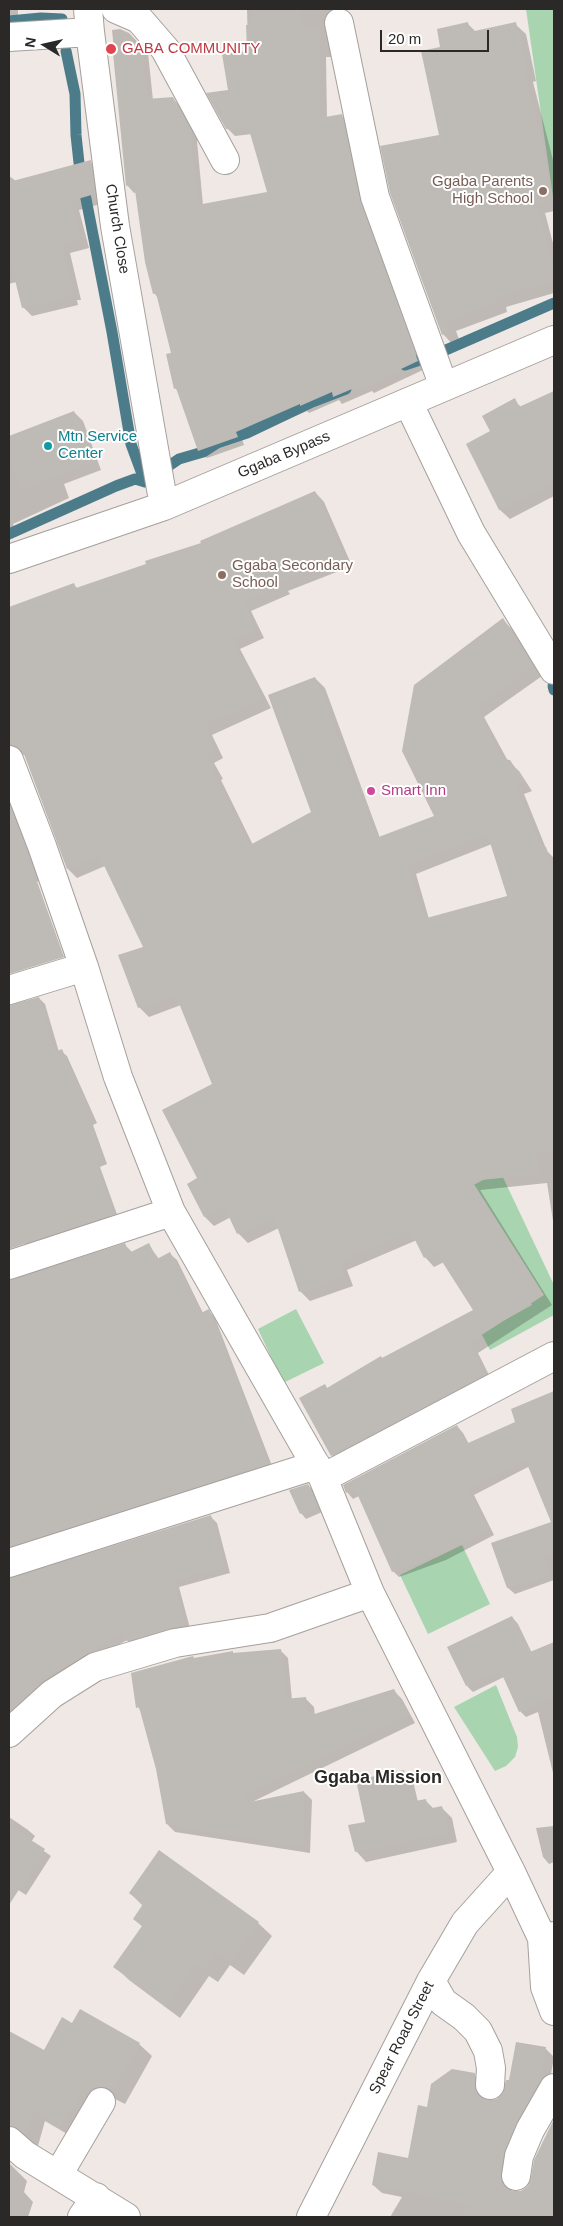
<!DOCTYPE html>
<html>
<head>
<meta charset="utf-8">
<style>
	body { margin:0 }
	#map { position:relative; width:563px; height:2226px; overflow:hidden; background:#efe8e4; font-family:Helvetica,sans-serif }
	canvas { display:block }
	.frame { position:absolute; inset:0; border:10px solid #2b2927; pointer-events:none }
	.north { position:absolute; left:20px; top:20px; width:50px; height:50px; -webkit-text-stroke:4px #fff; paint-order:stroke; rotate:280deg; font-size:14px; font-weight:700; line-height:20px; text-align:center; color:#2b2927 }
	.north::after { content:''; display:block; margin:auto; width:18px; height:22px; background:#2b2927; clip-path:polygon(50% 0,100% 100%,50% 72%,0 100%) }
	.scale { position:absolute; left:380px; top:30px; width:109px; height:22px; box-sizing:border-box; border:2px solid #2b2927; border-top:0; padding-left:6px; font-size:15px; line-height:18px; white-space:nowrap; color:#2b2927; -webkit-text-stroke:4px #fff; paint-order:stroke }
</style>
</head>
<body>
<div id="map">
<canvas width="563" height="2226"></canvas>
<div class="frame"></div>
<div class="north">N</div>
<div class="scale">20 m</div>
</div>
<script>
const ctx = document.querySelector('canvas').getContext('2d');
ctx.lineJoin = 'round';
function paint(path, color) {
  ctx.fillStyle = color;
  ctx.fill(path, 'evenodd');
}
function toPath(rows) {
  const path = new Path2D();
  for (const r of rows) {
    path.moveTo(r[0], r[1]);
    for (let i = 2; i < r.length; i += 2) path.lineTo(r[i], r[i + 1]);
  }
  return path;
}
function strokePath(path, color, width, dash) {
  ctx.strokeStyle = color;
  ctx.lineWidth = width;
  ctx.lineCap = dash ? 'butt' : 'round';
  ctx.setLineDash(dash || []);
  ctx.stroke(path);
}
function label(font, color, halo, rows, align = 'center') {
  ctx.font = font + ' Helvetica,sans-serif';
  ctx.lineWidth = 4;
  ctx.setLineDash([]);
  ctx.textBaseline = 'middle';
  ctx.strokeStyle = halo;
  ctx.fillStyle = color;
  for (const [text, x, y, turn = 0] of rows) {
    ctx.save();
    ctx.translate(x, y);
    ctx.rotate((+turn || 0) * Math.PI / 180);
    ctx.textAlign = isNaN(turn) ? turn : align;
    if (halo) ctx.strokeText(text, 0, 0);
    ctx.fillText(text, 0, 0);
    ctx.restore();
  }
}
paint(toPath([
	[526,9,554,9,554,204],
	[500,1171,554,1285,554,1315,490,1350,481,1333,532,1305,515,1273,428,1209],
	[296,1309,324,1363,283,1383,258,1329],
	[462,1545,490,1604,428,1634,400,1575],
	[496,1685,517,1737,518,1747,515,1757,506,1766,495,1771,454,1707]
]), '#a9d4b0');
paint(toPath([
	[9,9,39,9,18,10,18,33,9,33],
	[247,9,340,9,336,57,326,57,327,118,342,116,349,123,425,369,374,393,372,391,342,404,339,400,309,413,307,411,242,439,244,445,207,458,199,450,179,392,175,388,172,353,159,299,154,293,137,192,134,193,127,185,112,30,120,29,129,33,148,53,153,100,172,98,180,106,199,141,197,141,203,205,268,193,252,134,235,136,227,128,229,91,248,52],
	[467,23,476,32,515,24,526,34,536,81,533,82,554,164,554,211,545,213,554,247,554,293,506,307,507,312,456,331,460,342,453,345,443,334,442,48],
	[90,162,100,171,104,203,79,210,89,248,70,253,81,300,77,300,78,305,32,316,23,307,16,282,9,284,9,176,16,181],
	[554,392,554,496,510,519,500,510,467,445,492,432,514,400,521,407],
	[74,412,83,421,101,470,64,484,69,498,13,524,15,529,9,532,9,437],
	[315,492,324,502,352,566,288,591,290,594,251,611,264,638,240,649,271,708,212,735,223,758,214,763,223,779,221,780,253,845,312,813,315,678,325,688,380,838,436,816,503,620,512,629,542,676,484,717,508,761,519,771,532,791,524,794,547,851,554,858,554,1227,547,1183,480,1190,552,1305,478,1353,493,1383,341,1465,332,1455,325,1386,328,1389,475,1311,444,1262,434,1267,425,1257,417,1240,347,1270,353,1286,310,1301,300,1291,279,1228,248,1243,238,1233,231,1217,214,1226,205,1217,188,1185,199,1179,213,1084,181,1005,149,1017,139,1007,145,947,105,866,77,878,68,869,25,755,14,754,9,758,9,609,74,585,78,589,203,544],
	[492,844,508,897,429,919,416,874],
	[9,790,43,880,9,890],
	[39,998,45,1004,59,1052,61,1051,67,1056,97,1123,93,1125,107,1164,100,1167,119,1220,29,1249,24,1243,9,1202,9,1006],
	[148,1244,159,1259,170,1254,177,1260,203,1313,209,1311,215,1318,274,1471,9,1556,9,1292,125,1245,132,1252],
	[554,1392,554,1580,515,1594,508,1588,493,1544,553,1523,530,1466,474,1495,494,1535,446,1560,399,1577,393,1571,359,1496,353,1499,347,1492,457,1426,463,1433,469,1444,517,1423,513,1410],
	[308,1485,314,1491,322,1512,306,1519,301,1513],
	[210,1516,217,1523,230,1573,179,1587,191,1632,134,1648,127,1640,42,1689,9,1725,9,1579],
	[512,1617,518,1624,532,1653,554,1643,554,1777,538,1712,526,1717,520,1711,504,1677,473,1692,467,1686],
	[280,1650,288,1658,292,1700,305,1698,314,1707,315,1716,394,1691,402,1699,415,1723,252,1802,304,1792,312,1800,310,1853,175,1832,167,1824,158,1769,141,1711,138,1707,195,1659,232,1652,234,1654],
	[403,1771,413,1781,418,1802,425,1800,434,1809,442,1808,452,1818,457,1842,366,1862,356,1851],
	[9,1817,28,1830,35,1836,31,1842,51,1856,26,1895,9,1884],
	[554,1826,554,1864,554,1862,549,1864,543,1857,536,1828],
	[130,1893,258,1923,272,1936,244,1975,230,1965,218,1982,209,1976,180,2018,129,1980,115,1966,143,1927,134,1919,143,1906],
	[72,2025,139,2044,152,2056,125,2104,115,2099,107,2101,74,2138,45,2121,38,2146,25,2138,9,2145,9,2032,45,2052],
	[545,2048,554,2057,548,2091,509,2183,510,2191,522,2192,529,2187,535,2161,554,2123,554,2217,390,2217,402,2197,382,2193,373,2185,409,2160,428,2108,474,2075,483,2083,484,2100,498,2100,504,2094,510,2082],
	[9,2163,27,2181,24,2192,33,2202,28,2217,9,2217]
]), '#0003');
strokePath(toPath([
	[9,21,41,18,62,19],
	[66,51,75,94,76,135,79,163,112,332,131,444,145,482],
	[405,365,432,356,554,303],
	[145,482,179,459,203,452,217,443,247,433,312,402,346,389],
	[9,534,116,486,135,479,145,482],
	[553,686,554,690]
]), '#4c7c8a', 11);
paint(toPath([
	[252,9,301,9,301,27,318,26,320,118,342,114,360,202,418,361,365,386,364,384,333,397,332,392,300,406,300,404,236,432,238,437,198,451,176,388,174,389,166,354,171,353,156,293,153,294,145,262,134,183,126,186,113,53,141,49,147,99,173,97,193,133,190,134,197,205,267,192,248,126,226,129,206,93,228,90,222,54,247,51,246,25,253,25],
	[468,22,470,32,516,22,526,71,523,72,541,137,549,177,546,177,550,200,535,202,554,271,554,280,496,296,497,302,447,320,451,332,442,335,390,193,380,146,439,135,421,51,440,47,437,29],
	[91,160,95,194,71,201,80,239,61,244,72,291,69,292,70,295,22,308,9,256,9,182],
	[554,391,554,482,499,510,466,444,490,431,482,416,515,398,519,407],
	[74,411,93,461,20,489,9,457,9,436],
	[315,491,344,557,314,570,312,567,280,581,281,584,242,601,255,629,231,639,262,698,203,725,214,748,206,753,214,769,212,770,250,845,311,812,268,695,315,677,376,838,434,816,402,751,414,685,503,618,533,666,476,707,503,759,510,760,524,781,515,785,542,848,546,847,554,874,554,1152,536,1153,539,1174,472,1181,544,1295,469,1343,485,1373,331,1456,299,1398,325,1384,327,1388,381,1356,382,1358,473,1310,436,1252,424,1258,410,1230,339,1261,344,1276,299,1292,274,1217,237,1234,224,1206,204,1217,187,1184,197,1178,162,1110,212,1084,178,1001,174,995,138,1008,118,955,143,947,99,855,67,869,24,754,18,748,9,745,9,607,74,583,76,588,146,564,145,561,201,543,200,541],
	[487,833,507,896,423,919,407,864],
	[9,803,64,957,9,974],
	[39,997,55,1052,62,1049,92,1118,88,1119,102,1159,95,1161,114,1214,9,1249,9,1005],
	[125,1243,129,1253,149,1243,157,1259,170,1252,201,1313,209,1309,268,1464,9,1547,9,1280],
	[554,1391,554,1550,543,1556,550,1574,507,1588,491,1543,551,1522,525,1459,468,1488,488,1529,439,1554,392,1572,355,1489,346,1493,343,1485,457,1425,466,1444,515,1422,511,1409],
	[308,1484,317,1506,300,1514,289,1490],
	[211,1515,224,1566,173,1580,185,1626,126,1641,125,1631,36,1682,38,1686,9,1712,9,1578],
	[512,1616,530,1652,554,1642,554,1695,519,1712,500,1670,466,1686,447,1647],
	[281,1649,285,1699,306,1697,308,1716,394,1689,408,1715,242,1795,245,1803,304,1791,302,1846,166,1824,156,1769,139,1707,136,1708,131,1673,193,1656,194,1658,233,1651,233,1653],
	[404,1770,410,1802,426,1799,428,1809,442,1806,448,1832,355,1852,348,1825,365,1822,356,1780],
	[9,1826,45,1849,9,1905],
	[159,1850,259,1922,230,1962,216,1952,203,1970,195,1964,166,2005,113,1967,142,1926,133,1919,143,1904,129,1893],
	[80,2009,140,2043,112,2092,102,2086,93,2089,90,2087,87,2092,82,2090,61,2126,33,2110,25,2134,19,2129,9,2126,9,2031,44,2050,62,2017,72,2023],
	[516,2042,546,2047,539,2082,516,2122,505,2150,501,2181,506,2188,513,2191,521,2191,528,2186,531,2178,534,2160,554,2119,554,2217,463,2217,471,2204,372,2185,378,2152,408,2158,418,2105,427,2107,431,2084,452,2069,475,2073,476,2092,482,2098,489,2100,497,2099,503,2093,506,2080,509,2080]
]), '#bebab5');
const minor = toPath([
	[88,9,90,32],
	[116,9,139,19,165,49,225,160],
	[339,23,375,197,444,387],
	[9,37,90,32,115,226,164,506],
	[408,402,471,533,554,670],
	[9,559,164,506,554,340],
	[9,760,42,846,84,967,118,1077,171,1212,323,1478,370,1593,511,1872,542,1938,554,1936],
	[9,990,84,967],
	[9,1265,171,1212],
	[323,1478,554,1356],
	[9,1563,316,1465],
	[9,1733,52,1694,95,1667,175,1643,270,1628,370,1593],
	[542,1938,545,1987,554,2011],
	[431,1981,443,2002,464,2017,478,2031,488,2051,491,2068,490,2085],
	[9,2141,25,2155,126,2217],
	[58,2175,101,2102],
	[516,2176,519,2156,530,2130,554,2088],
	[82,2217,96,2197],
	[311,2217,431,1981,465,1923,511,1872]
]);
strokePath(minor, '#a6a09d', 30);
strokePath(minor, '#fff', 28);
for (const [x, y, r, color] of [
	[111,49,6,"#e0444e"],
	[543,191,5,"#8d6e63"],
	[48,446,5,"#0f9aa8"],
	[222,575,5,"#8d6e63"],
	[371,791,5,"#d1479c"]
]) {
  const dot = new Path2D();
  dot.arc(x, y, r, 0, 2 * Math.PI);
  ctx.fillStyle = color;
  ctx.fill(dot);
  strokePath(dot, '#fff', 2);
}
label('15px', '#be3a42', '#fff', [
	["GABA COMMUNITY",122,49]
], 'left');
label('15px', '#785e54', '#fff', [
	["Ggaba Parents",533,182],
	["High School",533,199],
	["Ggaba Secondary",232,566,"left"],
	["School",232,583,"left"]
], 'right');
label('15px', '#2b2927', '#fff', [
	["Church Close",117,229,81],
	["Ggaba Bypass",284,455,-23],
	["Spear Road Street",402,2038,-63]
]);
label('15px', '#0d838f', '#fff', [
	["Mtn Service",58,437],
	["Center",58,454]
], 'left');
label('15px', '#b23c85', '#fff', [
	["Smart Inn",381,791]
], 'left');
label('bold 18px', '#2b2927', '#fff', [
	["Ggaba Mission",378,1778]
]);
</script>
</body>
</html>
